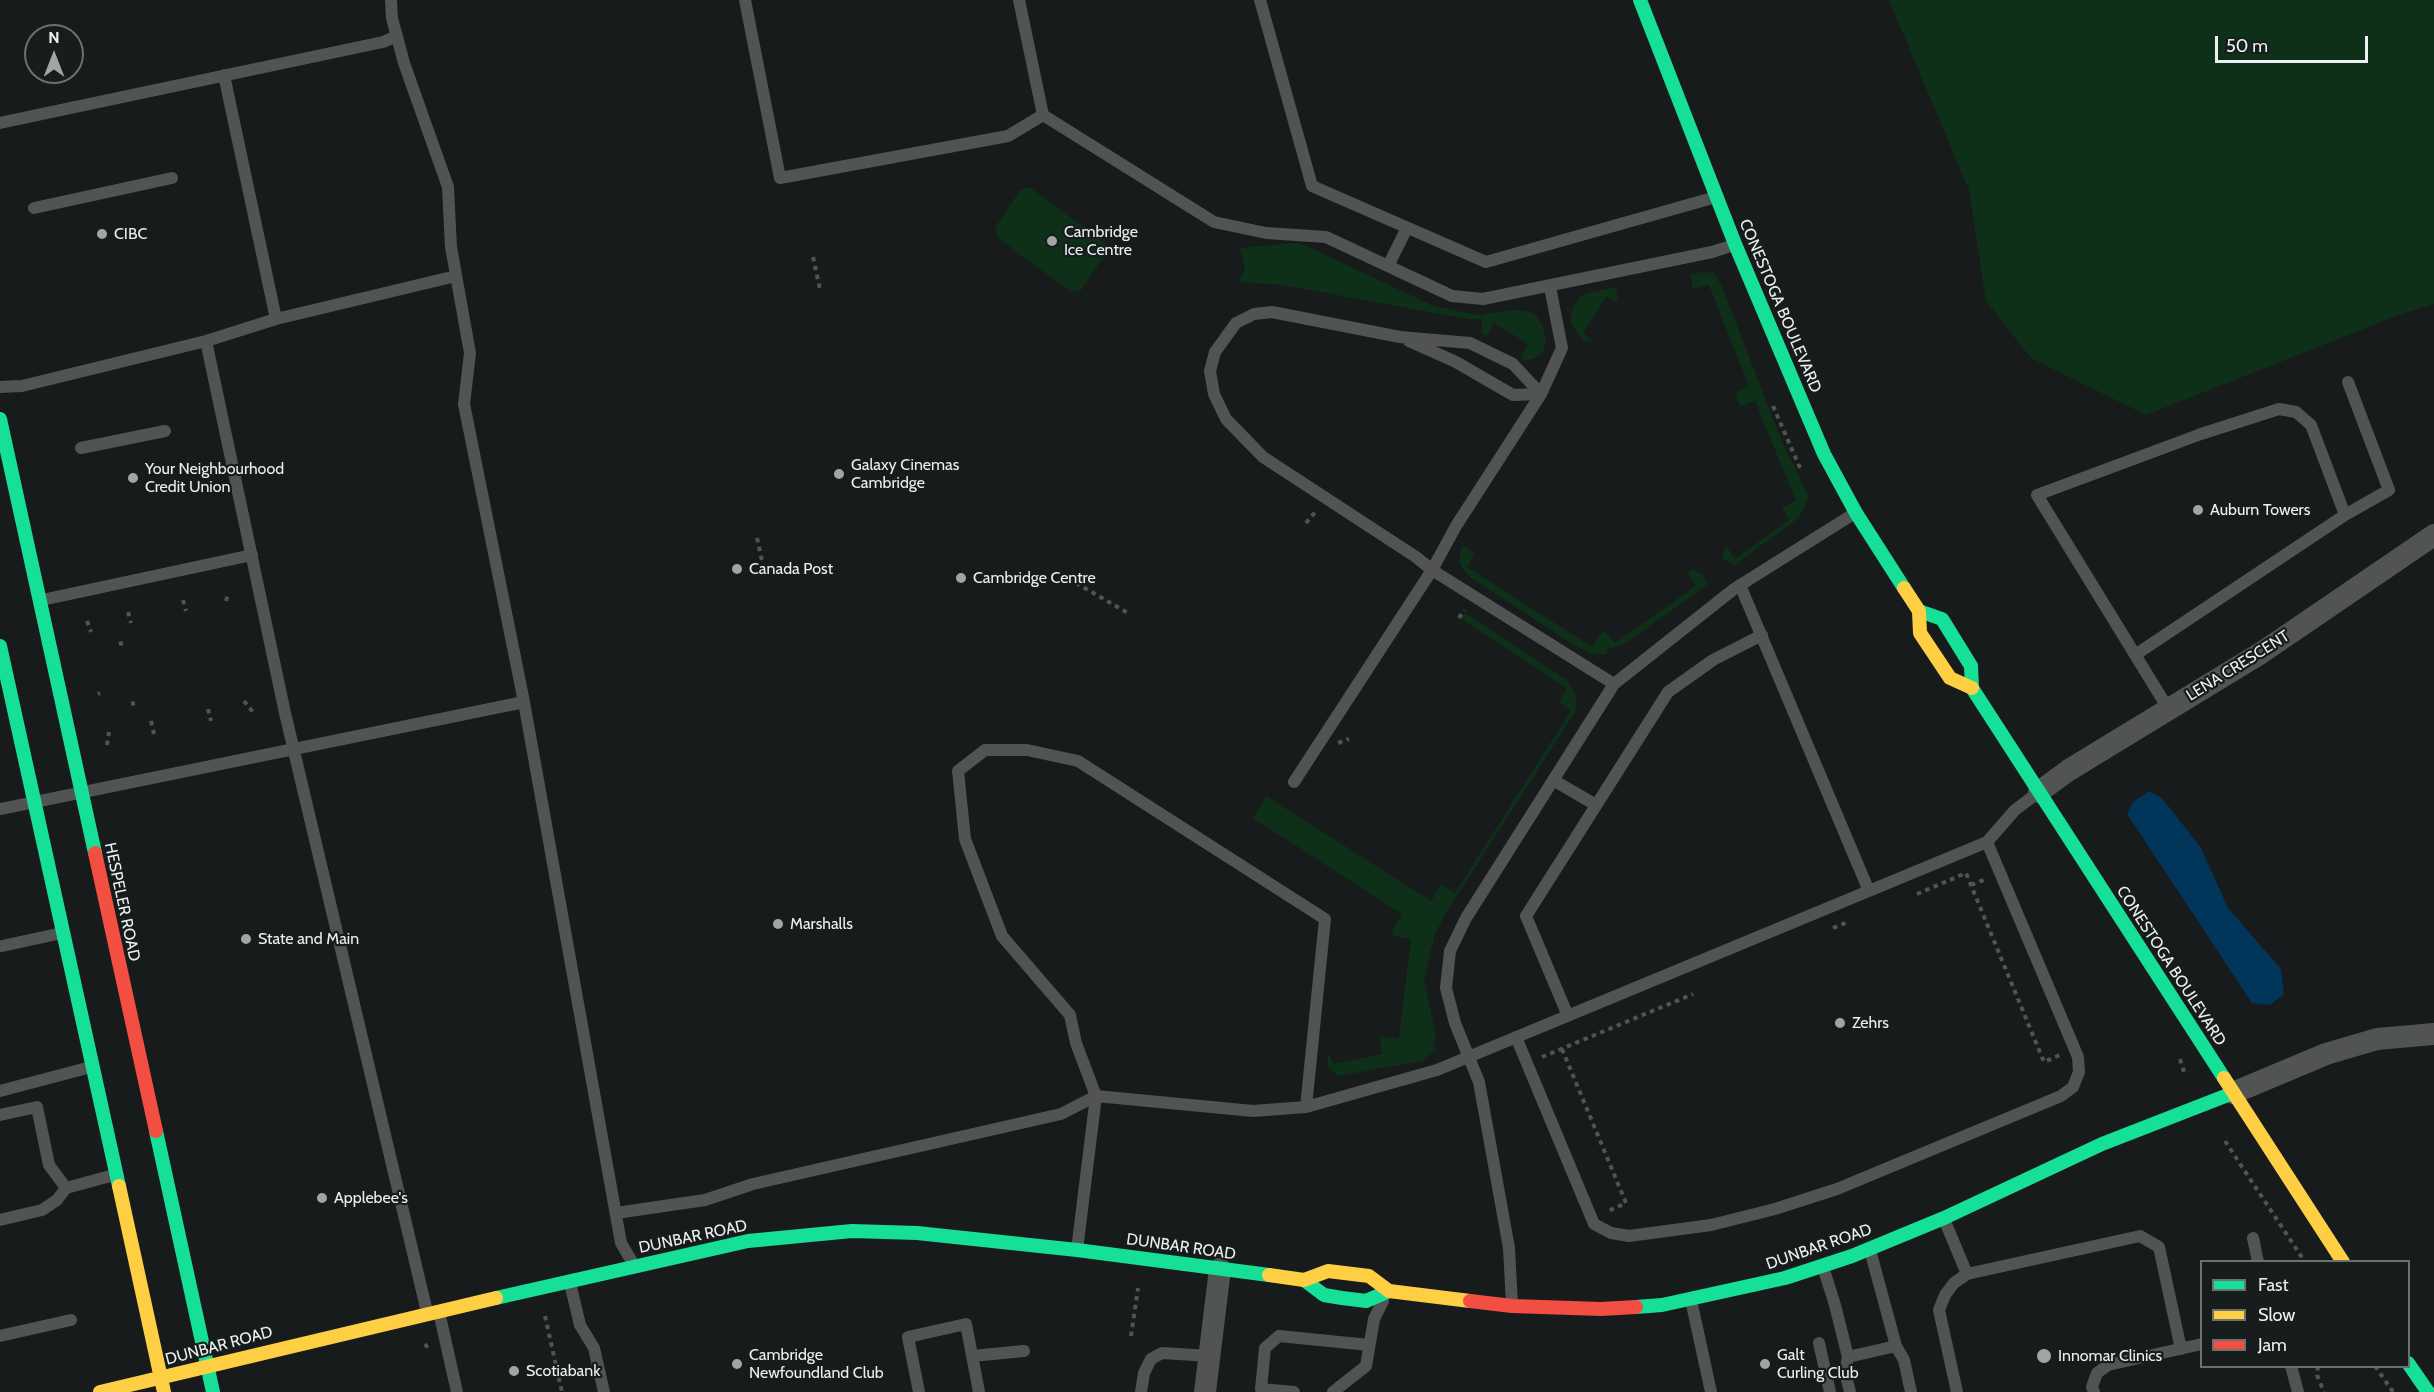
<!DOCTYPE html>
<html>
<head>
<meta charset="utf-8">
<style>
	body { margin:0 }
	#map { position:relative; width:2434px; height:1392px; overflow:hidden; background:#181b1b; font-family:Cabin,sans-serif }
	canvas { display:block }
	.legend { position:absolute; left:2200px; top:1260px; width:210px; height:108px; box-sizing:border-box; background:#171c1c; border:2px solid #6c7070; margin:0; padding:8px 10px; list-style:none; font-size:18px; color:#ecefef }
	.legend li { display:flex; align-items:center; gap:12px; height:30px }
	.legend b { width:30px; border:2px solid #6c7070 }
	.north { position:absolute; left:24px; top:24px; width:60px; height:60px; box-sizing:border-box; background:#171c1c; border:2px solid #6c7070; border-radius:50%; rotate:0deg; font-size:16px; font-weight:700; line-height:24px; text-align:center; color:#ecefef }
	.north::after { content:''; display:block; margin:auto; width:21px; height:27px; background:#a2a5a5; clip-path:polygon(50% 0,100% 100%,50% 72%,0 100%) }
	.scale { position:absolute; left:2215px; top:36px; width:153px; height:27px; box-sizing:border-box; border:3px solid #ecefef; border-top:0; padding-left:8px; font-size:18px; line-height:21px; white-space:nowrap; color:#ecefef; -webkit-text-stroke:4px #171c1c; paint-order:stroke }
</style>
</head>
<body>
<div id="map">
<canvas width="2434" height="1392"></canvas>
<ul class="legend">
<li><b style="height:8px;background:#16e098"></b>Fast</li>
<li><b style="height:8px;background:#ffcf43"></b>Slow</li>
<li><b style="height:8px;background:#f24e42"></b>Jam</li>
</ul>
<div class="north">N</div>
<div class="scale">50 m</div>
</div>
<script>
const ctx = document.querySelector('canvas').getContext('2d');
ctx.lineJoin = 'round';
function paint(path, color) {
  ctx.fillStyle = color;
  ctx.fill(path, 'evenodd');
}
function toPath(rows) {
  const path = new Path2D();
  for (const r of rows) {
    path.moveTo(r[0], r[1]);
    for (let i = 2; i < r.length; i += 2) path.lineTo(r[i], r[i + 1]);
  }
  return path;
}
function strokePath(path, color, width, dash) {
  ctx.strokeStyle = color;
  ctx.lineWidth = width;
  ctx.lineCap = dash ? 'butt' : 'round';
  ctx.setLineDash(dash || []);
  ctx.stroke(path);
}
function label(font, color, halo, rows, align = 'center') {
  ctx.font = font + ' Cabin,sans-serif';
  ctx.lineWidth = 4.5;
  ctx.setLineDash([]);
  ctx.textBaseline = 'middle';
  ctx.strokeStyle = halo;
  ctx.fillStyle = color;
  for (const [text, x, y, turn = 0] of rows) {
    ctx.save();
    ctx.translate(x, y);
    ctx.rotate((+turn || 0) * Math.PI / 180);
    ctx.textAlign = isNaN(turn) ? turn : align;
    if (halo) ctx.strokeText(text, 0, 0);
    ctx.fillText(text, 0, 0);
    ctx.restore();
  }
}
paint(toPath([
	[1889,0,2434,0,2434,304,2401,314,2146,415,2031,358,1986,301,1969,190],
	[1031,188,1105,243,1108,250,1081,290,1071,292,999,239,995,228,1021,189],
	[1293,243,1304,245,1436,307,1479,315,1514,310,1530,312,1537,317,1543,327,1546,339,1543,352,1533,359,1523,360,1521,355,1528,344,1493,322,1488,335,1482,334,1482,319,1467,319,1283,285,1238,282,1245,270,1240,248],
	[1702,272,1714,273,1722,287,1783,444,1809,497,1799,518,1734,565,1722,558,1724,547,1727,547,1735,559,1789,520,1782,507,1796,501,1755,401,1740,406,1735,393,1749,386,1709,285,1693,289,1690,275],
	[1616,287,1618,300,1616,302,1606,297,1583,333,1594,342,1583,341,1570,322,1573,307,1581,296,1588,293],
	[1462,545,1475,554,1467,567,1592,647,1603,630,1615,643,1696,586,1688,574,1691,570,1703,574,1707,585,1626,643,1607,650,1607,654,1594,654,1577,647,1471,578,1462,568,1459,559],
	[1465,613,1567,680,1576,697,1575,712,1447,911,1435,934,1424,979,1436,1035,1433,1047,1437,1049,1422,1061,1338,1076,1328,1067,1328,1052,1333,1064,1382,1054,1380,1037,1399,1038,1411,939,1390,935,1402,914,1253,818,1266,796,1431,901,1441,885,1455,893,1571,711,1559,702,1567,688,1461,619]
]), '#0f3018');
paint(toPath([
	[2149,791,2162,798,2201,848,2228,908,2281,969,2284,994,2270,1005,2252,1003,2127,814,2133,802]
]), '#02355a');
strokePath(toPath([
	[813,257,820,289],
	[1773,406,1801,470],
	[1306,523,1317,510],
	[757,538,764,570],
	[1076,583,1128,613],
	[183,600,186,611],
	[226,601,228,594],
	[128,612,131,623],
	[1459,618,1464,610],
	[87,621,91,632],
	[119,644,123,643],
	[98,694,100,693],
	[244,701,253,712],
	[131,704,135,703],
	[208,709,211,721],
	[151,721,154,734],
	[1338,743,1349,739],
	[107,745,109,732],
	[1971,885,1986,879],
	[1917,894,1966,873,2044,1062,2062,1054],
	[1833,928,1848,922],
	[1562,1049,1626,1203,1606,1212],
	[1542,1057,1693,994],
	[2180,1059,2184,1072],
	[2225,1141,2305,1262],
	[545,1316,562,1392],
	[1131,1336,1138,1288],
	[425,1344,430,1351],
	[2318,1366,2317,1375,2324,1392],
	[2375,1366,2393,1392]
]), '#525454', 4, [4.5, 4.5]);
strokePath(toPath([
	[391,0,392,18,404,63,448,187,451,247,470,353,464,404,524,702,621,1243,634,1265],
	[745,0,780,178,1008,136,1043,115],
	[1019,0,1043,115,1214,222,1266,233,1326,237,1452,296,1483,299,1712,252,1734,245],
	[1260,0,1312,186,1486,262,1716,197],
	[224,75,276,319],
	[0,123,383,42,397,36],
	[34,208,172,178],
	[1388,266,1407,228],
	[206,341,285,713,427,1312],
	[1409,341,1456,362,1513,395,1541,394],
	[0,387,22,386,206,341,276,319,456,276],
	[1541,394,1513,364,1470,343,1400,337,1272,312,1254,314,1236,323,1215,352,1210,371,1214,394,1226,419,1263,457,1416,557,1432,570,1614,684],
	[81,448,165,431],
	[1740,585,1869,891],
	[42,600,252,555],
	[2135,655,2345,515],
	[2169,710,2037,495,2201,434,2279,409,2296,412,2311,425,2345,515,2389,490,2348,382],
	[1553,780,1596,805],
	[1294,782,1432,570,1456,526,1541,394,1562,348,1550,287],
	[0,809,524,702],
	[2,946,62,933],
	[1568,1016,1526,916,1668,692,1713,660,1762,635],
	[1516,1037,1594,1224,1611,1233,1629,1236,1711,1225,1775,1209,1837,1189,2061,1096,2073,1087,2079,1072,2078,1057,1987,842],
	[0,1091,91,1067],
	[0,1115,37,1107,49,1165,66,1188],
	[616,1213,705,1200,753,1184,1061,1114,1096,1096,1253,1111,1306,1107,1437,1070,1987,842,2015,810,2039,792],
	[1944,1219,1967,1274],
	[0,1220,42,1210,57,1200,66,1188,114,1175],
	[2253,1238,2258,1262],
	[1077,1250,1096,1096,1076,1043,1070,1015,1002,936,965,839,958,771,985,750,1027,750,1078,761,1325,919,1306,1107],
	[1823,1267,1835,1305,1848,1357,1896,1346,1870,1250],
	[570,1283,580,1325,594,1348,604,1392],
	[1691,1300,1711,1392],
	[1512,1305,1509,1248,1479,1082,1455,1023,1446,988,1450,951,1466,918,1614,684,1734,589,1855,513],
	[439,1312,457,1392],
	[0,1336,71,1320],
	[1819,1343,1830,1392],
	[1896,1346,1904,1360,1911,1392],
	[972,1356,1024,1351],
	[1848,1357,1845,1372,1850,1392],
	[2291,1366,2298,1392],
	[919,1392,908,1337,966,1324,979,1392],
	[1141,1392,1144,1373,1151,1359,1162,1353,1210,1356],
	[1294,1392,1261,1389,1265,1348,1279,1336,1369,1345],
	[1333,1392,1366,1366,1374,1319,1383,1301],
	[1957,1392,1939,1310,1945,1295,1954,1283,1967,1274,2140,1236,2159,1247,2181,1349],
	[2094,1392,2092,1387,2097,1373,2108,1365,2202,1344]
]), '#525353', 12);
strokePath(toPath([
	[2039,792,2069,770,2261,653,2434,535],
	[2233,1093,2326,1054,2377,1039,2434,1034],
	[1205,1392,1220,1269]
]), '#525353', 22);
strokePath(toPath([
	[1640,0,1735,244,1824,454,1856,513,1904,588],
	[0,419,95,853],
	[1919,611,1942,619,1971,666,1972,688,2224,1078],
	[0,646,119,1186],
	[156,1131,213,1392],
	[1304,1280,1324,1295,1342,1298,1366,1301,1389,1291],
	[496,1298,748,1241,852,1231,917,1233,1077,1250,1269,1275],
	[1636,1307,1662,1305,1785,1278,1852,1256,1944,1218,2102,1144,2233,1093],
	[2408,1363,2428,1392]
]), '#16e098', 14);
strokePath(toPath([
	[1904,588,1919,611,1920,633,1950,678,1972,688],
	[2224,1078,2343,1262],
	[119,1186,164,1392],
	[1269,1275,1304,1280,1328,1271,1369,1276,1389,1291,1470,1301],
	[100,1392,496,1298]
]), '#ffcf43', 14);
strokePath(toPath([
	[95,853,156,1131],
	[1470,1301,1512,1306,1601,1309,1636,1307]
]), '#f24e42', 14);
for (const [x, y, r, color] of [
	[102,234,6,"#a2a5a5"],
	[1052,241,6,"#a2a5a5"],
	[839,474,6,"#a2a5a5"],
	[133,478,6,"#a2a5a5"],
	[2198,510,6,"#a2a5a5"],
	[737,569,6,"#a2a5a5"],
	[961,578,6,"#a2a5a5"],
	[778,924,6,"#a2a5a5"],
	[246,939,6,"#a2a5a5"],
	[1840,1023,6,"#a2a5a5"],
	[322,1198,6,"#a2a5a5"],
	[2044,1356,8,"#a2a5a5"],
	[737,1364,6,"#a2a5a5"],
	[1765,1364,6,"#a2a5a5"],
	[514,1371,6,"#a2a5a5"]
]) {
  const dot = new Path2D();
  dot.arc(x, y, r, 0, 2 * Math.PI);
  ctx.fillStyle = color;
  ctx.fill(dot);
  strokePath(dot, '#171c1c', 2);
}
label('16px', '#ecefef', '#171c1c', [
	["Cambridge",1064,232],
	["Ice Centre",1064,250],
	["CIBC",114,234],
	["Galaxy Cinemas",851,465],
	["Cambridge",851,483],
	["Your Neighbourhood",145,469],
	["Credit Union",145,487],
	["Auburn Towers",2210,510],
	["Canada Post",749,569],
	["Cambridge Centre",973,578],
	["Marshalls",790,924],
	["State and Main",258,939],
	["Zehrs",1852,1023],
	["Applebee's",334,1198],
	["Cambridge",749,1355],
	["Newfoundland Club",749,1373],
	["Galt",1777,1355],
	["Curling Club",1777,1373],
	["Innomar Clinics",2058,1356],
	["Scotiabank",526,1371]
], 'left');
label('16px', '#ecefef', '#171c1c', [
	["CONESTOGA BOULEVARD",1780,306,67],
	["LENA CRESCENT",2238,666,-32],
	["HESPELER ROAD",122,902,78],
	["CONESTOGA BOULEVARD",2171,966,57],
	["DUNBAR ROAD",693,1237,-12],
	["DUNBAR ROAD",1181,1247,8],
	["DUNBAR ROAD",1819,1247,-19],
	["DUNBAR ROAD",219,1346,-15]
]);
</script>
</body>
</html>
